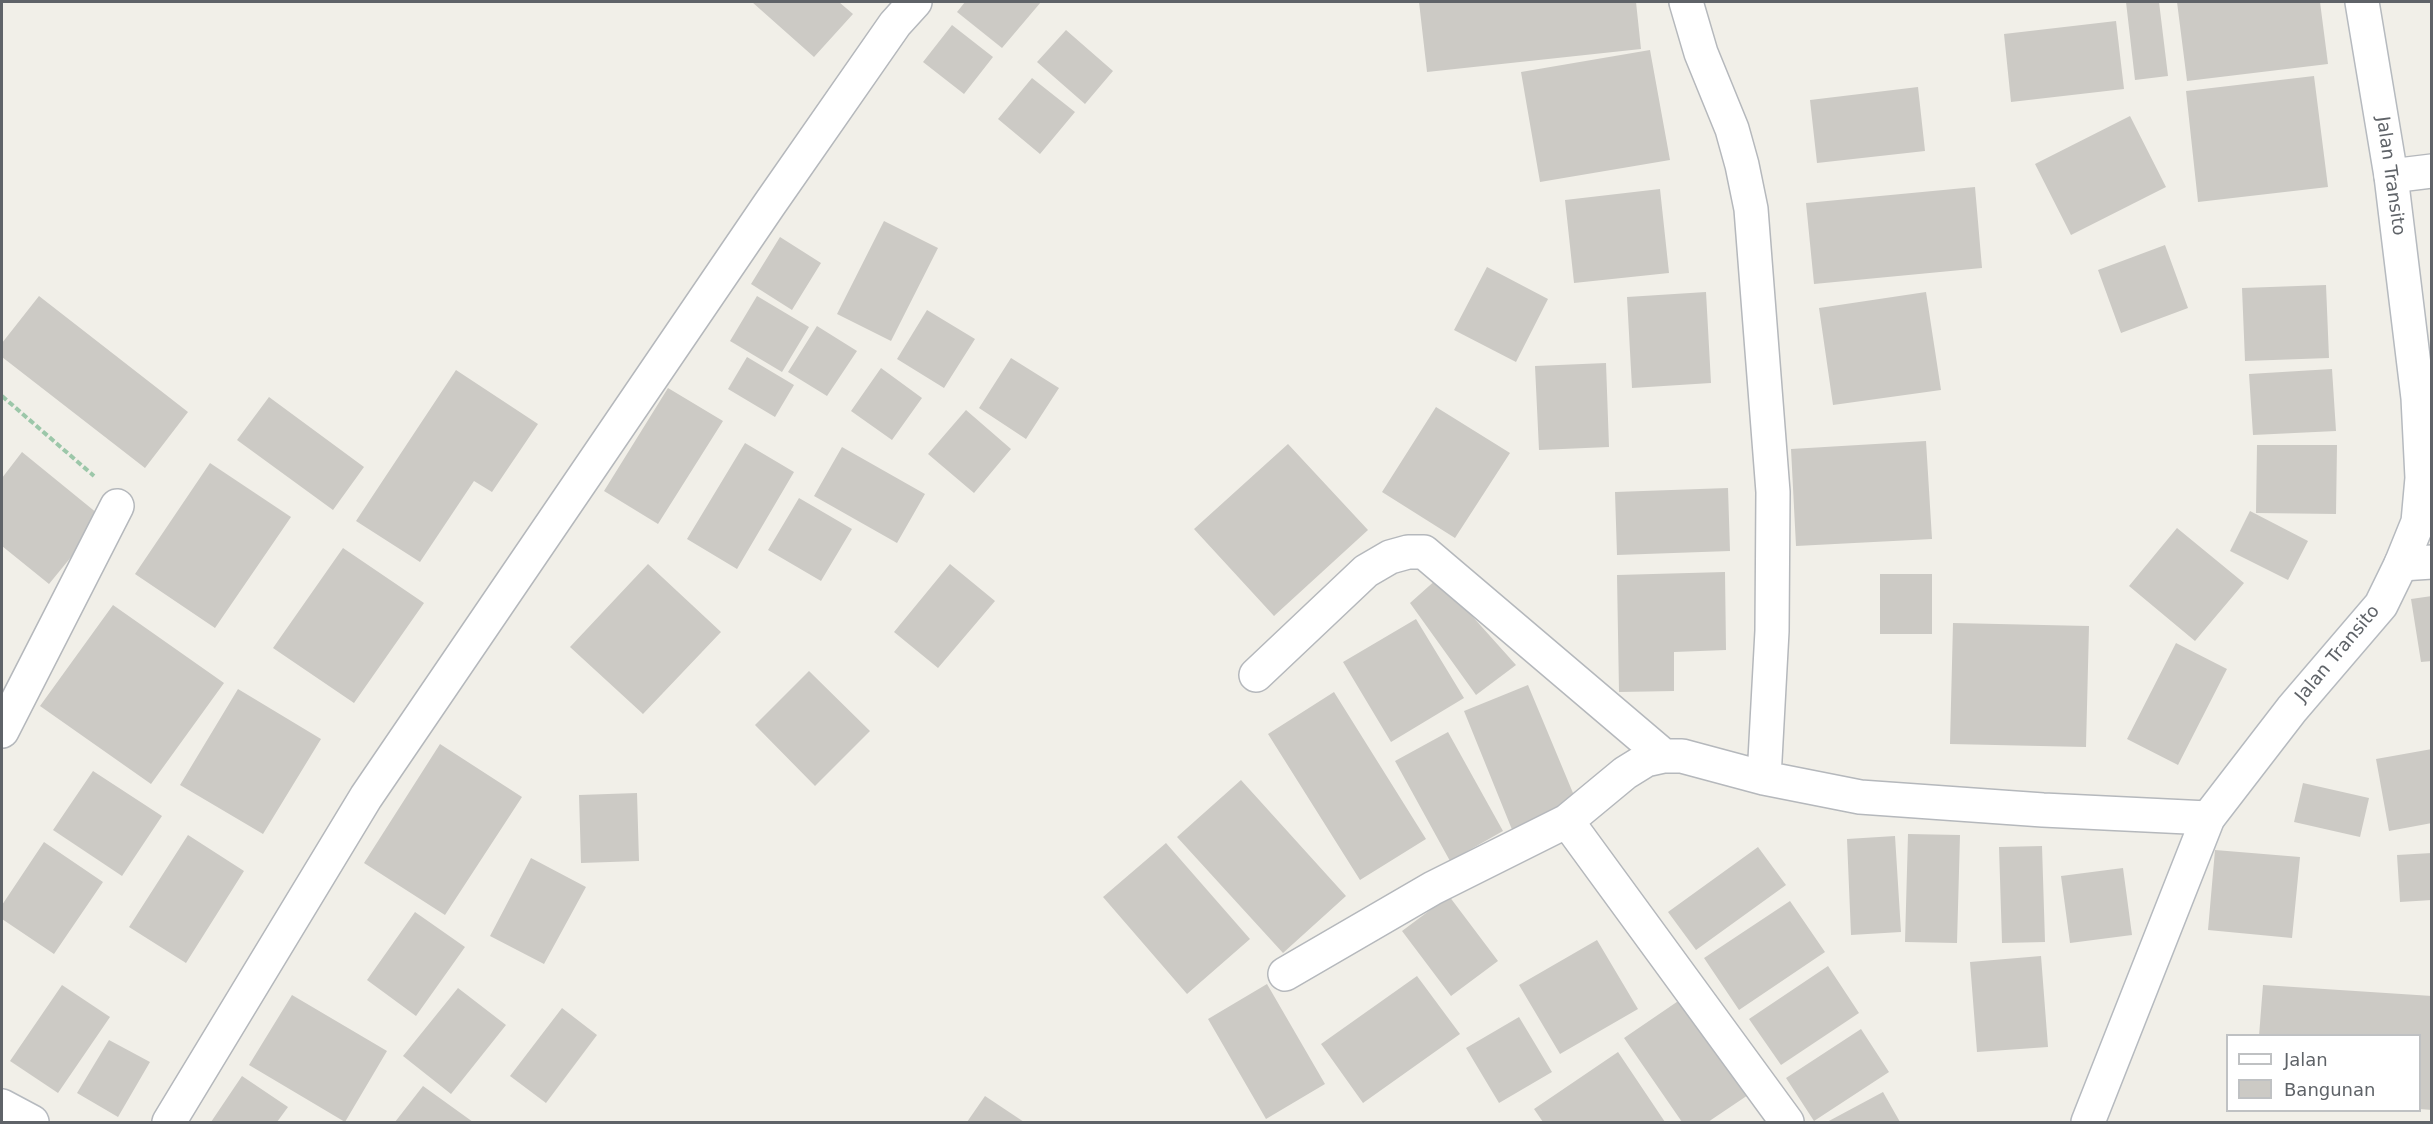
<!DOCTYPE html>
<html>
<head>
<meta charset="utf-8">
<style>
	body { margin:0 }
	#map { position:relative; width:2433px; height:1124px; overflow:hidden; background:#f1efe8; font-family:"DejaVu Sans",sans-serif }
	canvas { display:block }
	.frame { position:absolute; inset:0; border:3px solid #5f6368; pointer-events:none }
	.legend { position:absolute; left:2226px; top:1034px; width:195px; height:78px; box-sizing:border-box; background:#fff; border:2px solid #bfc1c3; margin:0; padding:8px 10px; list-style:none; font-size:18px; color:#5f6368 }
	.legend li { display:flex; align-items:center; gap:12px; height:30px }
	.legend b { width:30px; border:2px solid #bfc1c3 }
</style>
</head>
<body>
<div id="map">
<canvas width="2433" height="1124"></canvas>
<div class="frame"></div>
<ul class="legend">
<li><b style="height:8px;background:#fff"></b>Jalan</li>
<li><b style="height:16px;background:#cccac5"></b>Bangunan</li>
</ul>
</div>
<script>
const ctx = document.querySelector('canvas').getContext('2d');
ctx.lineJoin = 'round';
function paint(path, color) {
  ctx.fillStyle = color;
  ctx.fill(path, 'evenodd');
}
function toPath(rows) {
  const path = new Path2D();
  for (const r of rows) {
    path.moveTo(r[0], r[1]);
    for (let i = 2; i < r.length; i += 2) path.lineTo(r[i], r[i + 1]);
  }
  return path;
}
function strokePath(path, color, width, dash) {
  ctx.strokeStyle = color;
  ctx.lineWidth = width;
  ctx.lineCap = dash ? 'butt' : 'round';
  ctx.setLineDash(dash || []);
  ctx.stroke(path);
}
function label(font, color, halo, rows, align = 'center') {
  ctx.font = font + ' "DejaVu Sans",sans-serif';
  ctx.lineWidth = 5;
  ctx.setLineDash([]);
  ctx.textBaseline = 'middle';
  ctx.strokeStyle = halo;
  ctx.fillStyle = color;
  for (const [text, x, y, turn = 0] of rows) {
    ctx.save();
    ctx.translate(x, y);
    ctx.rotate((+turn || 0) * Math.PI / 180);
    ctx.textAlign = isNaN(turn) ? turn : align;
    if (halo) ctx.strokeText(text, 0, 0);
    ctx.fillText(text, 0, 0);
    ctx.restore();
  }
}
paint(toPath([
	[752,2,839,2,853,14,814,57],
	[965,2,1041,2,1002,48,957,12],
	[1419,2,1636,2,1641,49,1427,72],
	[2126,2,2159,2,2168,76,2135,80],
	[2177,2,2320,2,2328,64,2187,81],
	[2116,21,2124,89,2011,102,2004,34],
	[952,25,993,57,964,94,923,62],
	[1066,30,1113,71,1085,104,1037,62],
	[1650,50,1670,160,1540,182,1521,72],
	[2314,76,2328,187,2198,202,2186,91],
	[1032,78,1075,112,1040,154,998,119],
	[1918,87,1925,151,1817,163,1810,100],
	[2130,116,2166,187,2071,235,2035,164],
	[1975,187,1982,268,1814,284,1806,203],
	[1660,189,1669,273,1574,283,1565,200],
	[884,221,938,248,891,341,837,314],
	[780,237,821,263,792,310,751,284],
	[2165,245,2188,308,2121,333,2098,270],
	[1487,267,1548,299,1516,362,1454,330],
	[2326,285,2329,358,2245,361,2242,288],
	[1706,292,1711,383,1632,388,1627,297],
	[1926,292,1941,390,1833,405,1819,308],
	[39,296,188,412,145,468,2,357,2,343],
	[757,296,809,327,782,372,730,341],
	[927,310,975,339,944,388,897,359],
	[817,326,857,351,827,396,788,372],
	[747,357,794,385,775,417,728,389],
	[1011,358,1059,388,1026,439,979,408],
	[1606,363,1609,447,1539,450,1535,366],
	[881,368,922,398,892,440,851,411],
	[2332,369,2336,431,2253,435,2249,374],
	[456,370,538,424,492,492,474,481,420,562,356,521],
	[668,388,723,421,658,524,604,491],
	[269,397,364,467,333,510,237,440],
	[1436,407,1510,453,1455,538,1382,492],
	[966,410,1011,449,974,493,928,454],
	[1926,441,1932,539,1796,546,1791,449],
	[745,443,794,472,737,569,687,539],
	[1288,444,1368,530,1274,616,1194,529],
	[2257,445,2337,445,2336,514,2256,513],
	[842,447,925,494,897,543,814,496],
	[22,452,103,518,49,584,2,546,2,478],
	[210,463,291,517,215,628,135,574],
	[1728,488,1730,551,1617,555,1615,492],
	[799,498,852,529,821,581,768,550],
	[2250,511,2308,541,2288,580,2230,551],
	[2177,528,2244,583,2195,641,2129,586],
	[343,548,424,603,354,703,273,648],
	[648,564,721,632,643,714,570,647],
	[950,564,995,601,938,668,894,632],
	[1725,572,1726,650,1674,652,1674,691,1619,692,1617,575],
	[1880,574,1932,574,1932,634,1880,634],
	[1438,578,1516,665,1476,695,1410,603],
	[2432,596,2432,661,2421,662,2411,599],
	[113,605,224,683,151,784,40,706],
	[1416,619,1464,698,1391,742,1343,662],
	[1953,623,2089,626,2086,747,1950,744],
	[2176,643,2227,669,2178,765,2127,739],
	[809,671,870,731,815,786,755,725],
	[1528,685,1578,805,1513,832,1464,711],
	[238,689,321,739,263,834,180,785],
	[1334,692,1426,839,1360,880,1268,734],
	[1448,732,1503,831,1450,861,1395,761],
	[440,744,522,797,445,915,364,863],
	[2432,749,2432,823,2389,831,2376,759],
	[93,771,162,816,122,876,53,830],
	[1241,780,1346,896,1283,953,1177,837],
	[2303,783,2369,798,2360,837,2294,822],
	[637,793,639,861,581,863,579,795],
	[1908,834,1960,835,1957,943,1905,942],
	[188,835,244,871,186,963,129,927],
	[1895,836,1901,932,1851,935,1847,839],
	[44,842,103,882,54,954,2,919,2,905],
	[1166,843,1250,939,1187,994,1103,897],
	[2042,846,2045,942,2002,943,1999,847],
	[1758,847,1786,885,1696,950,1668,912],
	[2215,850,2300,857,2292,938,2208,930],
	[2432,853,2432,900,2400,902,2397,855],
	[531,858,586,887,544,964,490,936],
	[2123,868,2132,935,2070,943,2061,876],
	[1449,896,1498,961,1451,996,1402,931],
	[1790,901,1825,952,1739,1010,1704,958],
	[415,912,465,947,416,1016,367,980],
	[1597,940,1638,1009,1560,1054,1519,985],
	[2041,956,2048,1047,1977,1052,1970,962],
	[1828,966,1859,1013,1781,1065,1749,1019],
	[1417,976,1460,1034,1363,1103,1321,1044],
	[1267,984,1325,1084,1266,1119,1208,1019],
	[62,985,110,1017,58,1093,10,1061],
	[2263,985,2432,996,2432,1110,2420,1109,2420,1036,2259,1036],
	[458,988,506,1025,451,1094,403,1056],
	[1690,993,1757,1089,1708,1122,1682,1122,1624,1038],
	[292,995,387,1051,345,1122,249,1065],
	[562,1008,597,1035,546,1103,510,1076],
	[1519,1017,1552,1072,1499,1103,1466,1048],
	[1861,1029,1889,1072,1814,1121,1786,1078],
	[109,1040,150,1062,118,1117,77,1093],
	[1618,1052,1665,1122,1543,1122,1534,1109],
	[242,1076,288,1107,277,1122,211,1122],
	[423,1086,473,1122,395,1122],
	[1883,1092,1900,1122,1827,1122],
	[985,1096,1024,1122,967,1122]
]), '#cccac5');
const street = toPath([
	[1686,2,1701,53,1732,129,1742,165,1751,209,1773,492,1772,631,1764,778],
	[2391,176,2432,171],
	[2401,564,2432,562],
	[1256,675,1366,571,1390,557,1408,552,1424,552,1664,756,1682,756,1764,778,1860,797,2043,810,2208,818],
	[2,731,117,506],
	[1567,821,1787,1122],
	[1285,974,1433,888,1567,821,1625,773,1646,760,1664,756],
	[169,1122,366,797,769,205,895,24,915,2]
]);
const secondary = toPath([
	[2,1106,32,1122],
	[2088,1122,2208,818,2292,709,2381,605,2401,564,2418,522,2422,478,2418,398,2391,176,2362,2]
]);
strokePath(street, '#b5b8bc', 36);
strokePath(secondary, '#b6babf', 36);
strokePath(toPath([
	[2,396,94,476]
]), '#9cc7a9', 4, [6, 3]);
strokePath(street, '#fff', 33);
strokePath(secondary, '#fff', 33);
label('18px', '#5f6368', '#fff', [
	["Jalan Transito",2390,176,82],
	["Jalan Transito",2338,654,-50]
]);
</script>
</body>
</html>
